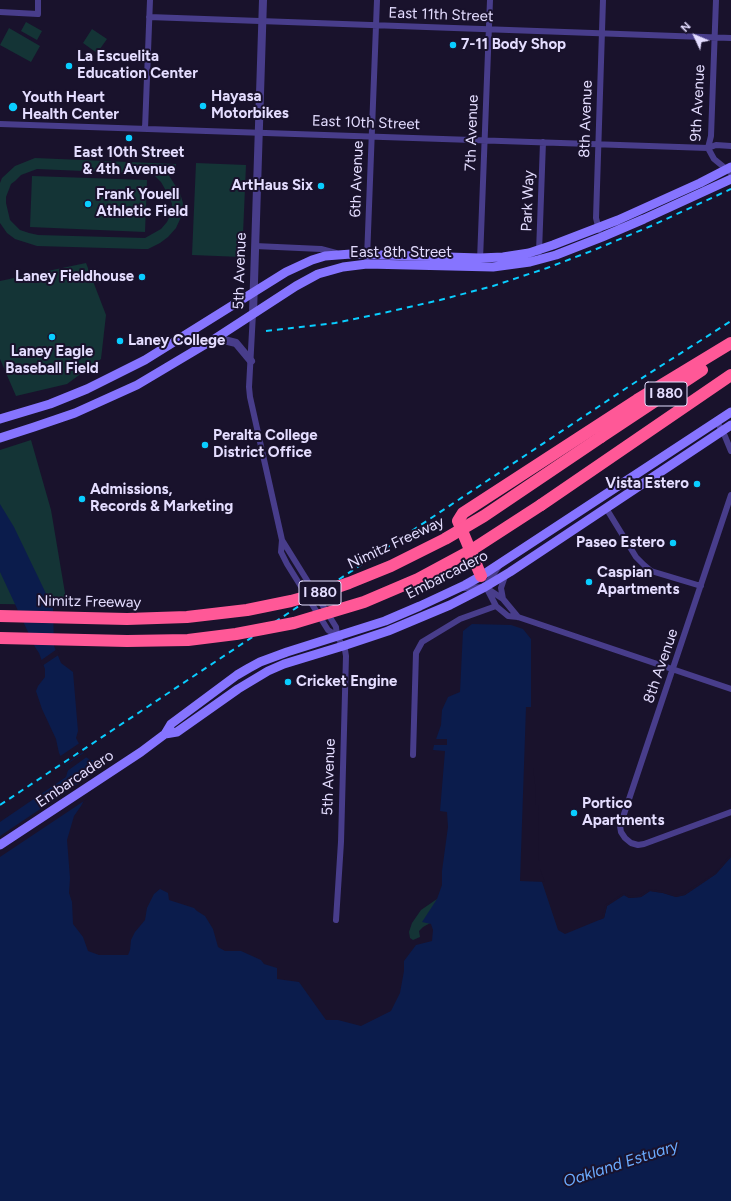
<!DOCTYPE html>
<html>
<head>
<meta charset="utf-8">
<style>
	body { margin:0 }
	#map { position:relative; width:731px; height:1201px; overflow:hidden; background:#19122c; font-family:Figtree,sans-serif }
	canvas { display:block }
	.north { position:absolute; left:675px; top:16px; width:40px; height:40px; -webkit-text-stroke:3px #19122c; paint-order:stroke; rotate:314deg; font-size:11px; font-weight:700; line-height:16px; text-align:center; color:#e4ddff }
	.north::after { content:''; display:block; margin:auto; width:14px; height:18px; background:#e4ddff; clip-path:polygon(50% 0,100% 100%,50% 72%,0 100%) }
</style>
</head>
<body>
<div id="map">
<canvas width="731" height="1201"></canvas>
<div class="north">N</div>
</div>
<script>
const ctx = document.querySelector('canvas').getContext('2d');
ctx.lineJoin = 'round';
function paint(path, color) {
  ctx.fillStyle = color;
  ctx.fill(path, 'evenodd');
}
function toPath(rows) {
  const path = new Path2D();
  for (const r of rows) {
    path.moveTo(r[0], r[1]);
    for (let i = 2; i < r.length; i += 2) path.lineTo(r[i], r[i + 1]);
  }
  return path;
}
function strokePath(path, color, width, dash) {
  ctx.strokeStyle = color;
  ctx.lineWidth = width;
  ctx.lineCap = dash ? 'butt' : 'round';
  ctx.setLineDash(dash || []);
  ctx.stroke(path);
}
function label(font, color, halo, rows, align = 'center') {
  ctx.font = font + ' Figtree,sans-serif';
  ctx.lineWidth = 4;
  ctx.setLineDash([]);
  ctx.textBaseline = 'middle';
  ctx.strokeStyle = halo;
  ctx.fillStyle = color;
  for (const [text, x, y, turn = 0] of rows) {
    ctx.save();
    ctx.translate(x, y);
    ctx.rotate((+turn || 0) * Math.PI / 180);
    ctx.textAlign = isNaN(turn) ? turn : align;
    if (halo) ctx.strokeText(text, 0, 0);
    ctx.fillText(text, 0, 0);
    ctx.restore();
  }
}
paint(toPath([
	[26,22,42,31,37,40,21,31],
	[9,28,40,46,31,62,0,45],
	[92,29,107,39,97,53,83,43],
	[35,158,176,164,176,174,168,174,180,193,183,203,181,217,176,228,168,237,160,243,148,249,141,249,37,246,15,239,7,233,0,223,0,183,2,178,15,166],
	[37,169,153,174,161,182,170,198,172,204,171,214,167,222,161,229,145,238,38,235,29,233,20,230,10,220,6,203,6,197,11,184,15,181,21,175],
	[196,163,246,165,242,257,192,255],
	[32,176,147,180,145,232,30,227],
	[86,263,106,315,101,359,67,384,16,396,0,359,0,281],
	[31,440,51,510,67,605,0,604,0,450],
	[437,899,432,922,423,927,419,931,420,937,413,940,410,938,409,932,412,923,421,910]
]), '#143436');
paint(toPath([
	[0,504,14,527,53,608,54,646,61,663,73,672,78,731,76,738,86,757,90,760,96,760,101,768,81,806,74,816,67,840,70,878,69,893,72,902,73,924,83,937,88,951,99,955,128,955,130,950,131,940,135,932,145,920,147,908,154,894,160,889,168,893,169,900,194,908,197,911,205,916,213,929,218,947,225,951,241,951,261,960,264,964,277,968,277,979,299,982,326,1020,338,1020,361,1026,391,1011,400,993,404,971,404,961,416,945,432,941,433,930,431,924,422,922,437,899,442,885,442,871,448,827,447,812,440,811,445,751,433,750,434,745,441,725,442,710,448,697,460,692,463,631,472,624,511,625,523,629,531,639,531,768,538,870,558,930,565,934,604,918,607,906,624,895,629,898,641,897,650,891,663,893,676,897,685,895,716,874,731,857,731,1201,0,1201,0,822,66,777,68,770,59,753,56,739,42,709,36,691,38,686,45,677,45,669,39,653,35,647,0,572]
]), '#0b1c4c');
paint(toPath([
	[57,649,60,654,42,666,40,661],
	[526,707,533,707,533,768,536,792,535,805,538,805,539,818,538,860,540,861,540,869,545,882,520,881],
	[434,739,447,739,447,745,434,745],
	[81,742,85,751,63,766,59,757],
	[85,752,88,756,66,772,64,766],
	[103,767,103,769,87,799,0,857,0,836],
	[730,855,731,855,730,858,716,874,685,895,676,897,663,893,650,891,641,897,629,898,624,895,607,906,604,918,599,920,599,917,602,916,605,905,624,893,629,896,640,895,650,889,664,891,676,895,684,893,715,873]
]), '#19122c');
strokePath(toPath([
	[716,0,711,136,708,148,714,159,731,173],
	[0,12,38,14,38,0],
	[149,17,731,38],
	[0,124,708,148,716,145,731,146],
	[145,129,150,0],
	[599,230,596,218,603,0],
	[255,246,321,249,336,253],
	[539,252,543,142],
	[367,258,377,0],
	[480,260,490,0],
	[253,313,249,387,250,397,282,540,281,552,287,564,328,630,337,636],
	[717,422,724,434,731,451],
	[731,495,620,826,621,832,625,838,631,843,638,845,644,844,731,812],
	[606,508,636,557,644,565,651,571,701,586],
	[282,540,336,627,337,636,345,650,346,656,341,842,336,920],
	[485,585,496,606,508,616,518,617,731,689],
	[486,585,499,566],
	[464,588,485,587,503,599,518,617],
	[503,599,501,588,505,576],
	[413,755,416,653,422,642,460,619,496,606]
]), '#483d8b', 6);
strokePath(toPath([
	[253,313,263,0],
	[216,338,236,343,251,361]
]), '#483d8b', 8);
strokePath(toPath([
	[0,419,50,404,87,389,145,360,286,272,312,260,325,256,351,254,480,258,503,257,529,253,553,245,618,220,700,183,731,167],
	[0,438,34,427,75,413,137,385,216,338,296,286,318,274,343,267,367,264,493,267,530,262,556,255,602,237,644,219,731,179],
	[165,734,177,732,238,689,268,671,284,664,343,646,388,631,450,605,485,587,510,572,731,425],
	[0,845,141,752,165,734,171,724,237,675,249,668,260,662,287,652,385,621,420,606,465,585,481,576,731,412]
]), '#8674ff', 9);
strokePath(toPath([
	[601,437,702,370],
	[541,505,731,375],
	[481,576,458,521,463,513,637,400,731,343]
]), '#ff5897', 12);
strokePath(toPath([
	[266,331,335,323,383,313,440,300,493,286,547,268,594,250,651,226,731,189],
	[0,805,628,387,731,321]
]), '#09cdff', 2, [6, 5]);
strokePath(toPath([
	[0,616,127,619,187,617,247,610,291,601,320,593,349,583,391,566,445,539,484,516,601,437],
	[0,638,127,641,188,640,236,634,294,623,364,602,418,579,470,551,541,505]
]), '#ff5897', 12);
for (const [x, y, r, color] of [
	[453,45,4,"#09cdff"],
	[69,66,4,"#09cdff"],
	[203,106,4,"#09cdff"],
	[13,107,5,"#09cdff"],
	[129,138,4,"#09cdff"],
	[321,186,4,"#09cdff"],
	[88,204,4,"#09cdff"],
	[142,277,4,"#09cdff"],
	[52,337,4,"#09cdff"],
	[120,341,4,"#09cdff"],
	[205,445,4,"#09cdff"],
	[697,484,4,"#09cdff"],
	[82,499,4,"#09cdff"],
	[673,543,4,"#09cdff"],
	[589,582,4,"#09cdff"],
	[288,682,4,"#09cdff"],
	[574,813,4,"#09cdff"]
]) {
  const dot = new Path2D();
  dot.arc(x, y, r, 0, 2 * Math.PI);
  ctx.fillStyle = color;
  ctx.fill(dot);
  strokePath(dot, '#19122c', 1.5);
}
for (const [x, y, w] of [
	[666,394,42],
	[320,593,42]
]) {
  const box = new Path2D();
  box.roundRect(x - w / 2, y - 12, w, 24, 3);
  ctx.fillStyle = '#19122c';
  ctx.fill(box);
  strokePath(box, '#e4ddff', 1);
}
label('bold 14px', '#e4ddff', null, [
	["I 880",666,394],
	["I 880",320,593]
]);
label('15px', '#e4ddff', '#19122c', [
	["East 11th Street",441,15,2],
	["9th Avenue",698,103,-87],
	["8th Avenue",586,119,-88],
	["East 10th Street",366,123,2],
	["7th Avenue",472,133,-88],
	["6th Avenue",357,179,-88],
	["Park Way",528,201,-88],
	["East 8th Street",401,253],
	["5th Avenue",240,271,-88],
	["Nimitz Freeway",396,543,-25],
	["Embarcadero",447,575,-27],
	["Nimitz Freeway",89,602,1],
	["8th Avenue",661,666,-71],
	["5th Avenue",329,777,-88],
	["Embarcadero",75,779,-34]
]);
label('bold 15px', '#e4ddff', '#19122c', [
	["7-11 Body Shop",461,45],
	["La Escuelita",77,57],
	["Education Center",77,74],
	["Hayasa",211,97],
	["Motorbikes",211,114],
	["Youth Heart",22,98],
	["Health Center",22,115],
	["East 10th Street",129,153,"center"],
	["& 4th Avenue",129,170,"center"],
	["ArtHaus Six",313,186,"right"],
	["Frank Youell",96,195],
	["Athletic Field",96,212],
	["Laney Fieldhouse",134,277,"right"],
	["Laney College",128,341],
	["Laney Eagle",52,352,"center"],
	["Baseball Field",52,369,"center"],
	["Peralta College",213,436],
	["District Office",213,453],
	["Vista Estero",689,484,"right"],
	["Admissions,",90,490],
	["Records & Marketing",90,507],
	["Paseo Estero",665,543,"right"],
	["Caspian",597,573],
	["Apartments",597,590],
	["Cricket Engine",296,682],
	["Portico",582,804],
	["Apartments",582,821]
], 'left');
label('italic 16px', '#6babff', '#19122c', [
	["Oakland Estuary",621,1164,-18]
]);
</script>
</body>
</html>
